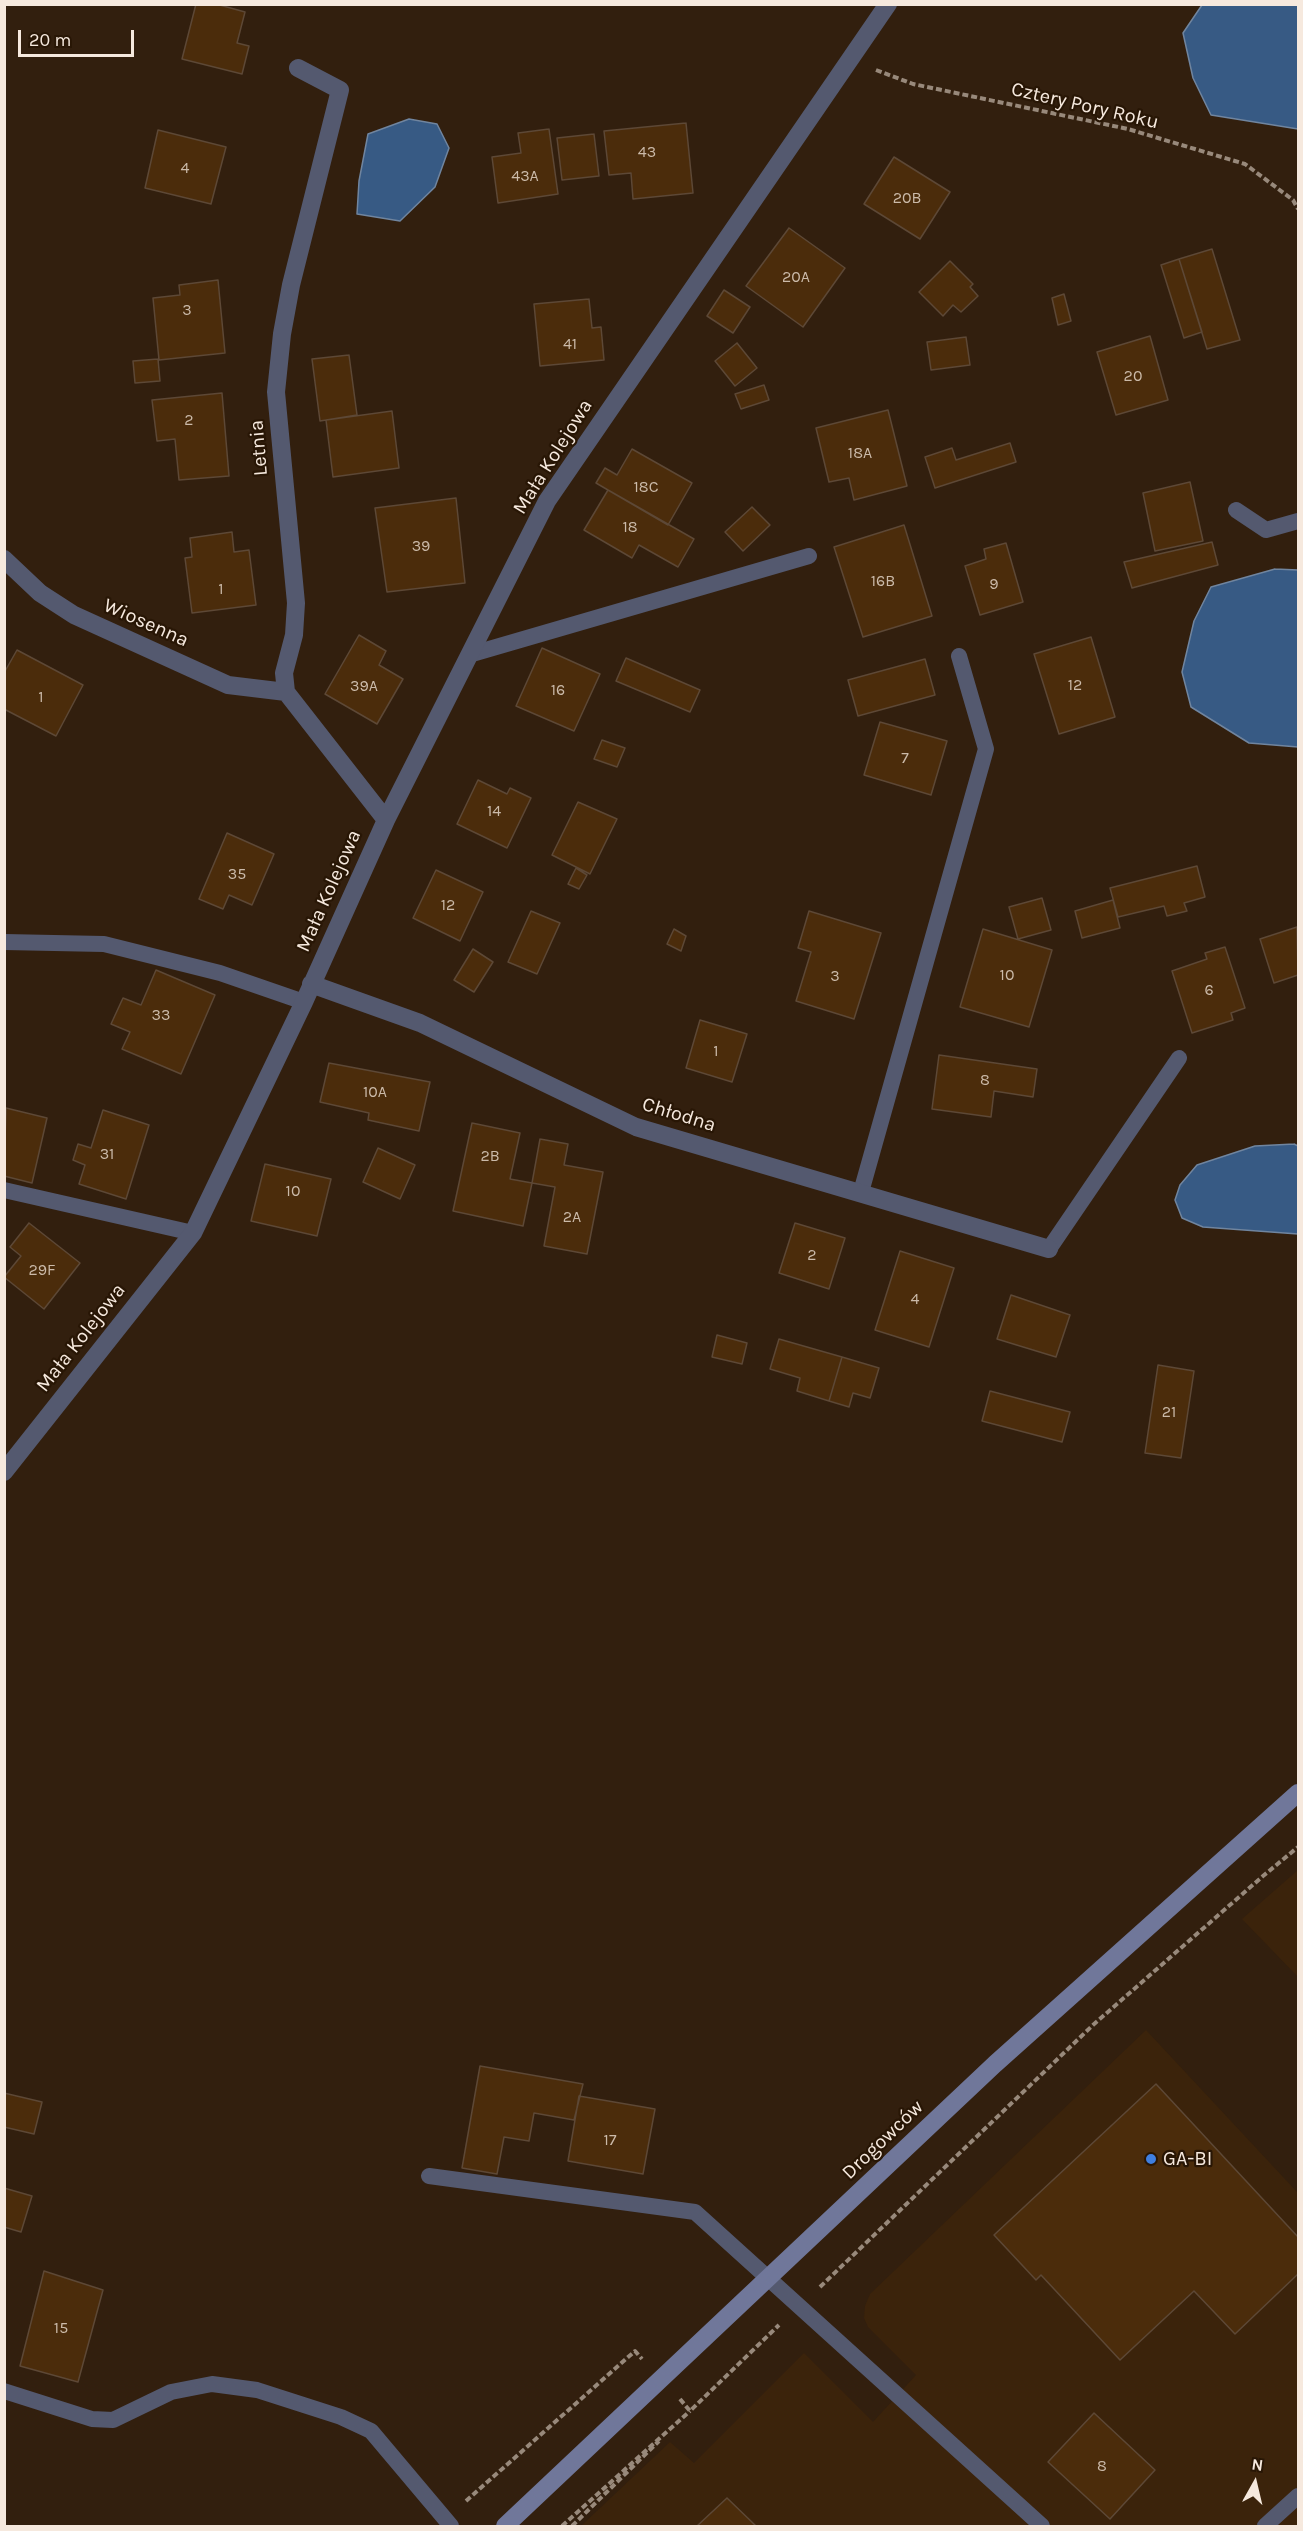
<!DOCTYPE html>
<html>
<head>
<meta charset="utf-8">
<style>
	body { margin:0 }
	#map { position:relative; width:1303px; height:2531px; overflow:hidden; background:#321f0e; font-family:Karla,sans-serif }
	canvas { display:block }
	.frame { position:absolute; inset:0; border:6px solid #f6e9de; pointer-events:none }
	.north { position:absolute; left:1225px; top:2453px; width:60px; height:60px; -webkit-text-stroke:4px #281605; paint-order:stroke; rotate:8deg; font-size:16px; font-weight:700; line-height:24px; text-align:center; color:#f6e9de }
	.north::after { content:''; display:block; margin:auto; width:21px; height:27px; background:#f6e9de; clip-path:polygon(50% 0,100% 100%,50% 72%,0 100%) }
	.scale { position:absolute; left:18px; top:30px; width:116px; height:27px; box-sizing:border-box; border:3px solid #f6e9de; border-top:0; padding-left:8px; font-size:18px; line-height:21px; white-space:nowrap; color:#f6e9de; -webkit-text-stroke:4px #281605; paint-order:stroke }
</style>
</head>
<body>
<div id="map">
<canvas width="1303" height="2531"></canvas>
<div class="frame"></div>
<div class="north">N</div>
<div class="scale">20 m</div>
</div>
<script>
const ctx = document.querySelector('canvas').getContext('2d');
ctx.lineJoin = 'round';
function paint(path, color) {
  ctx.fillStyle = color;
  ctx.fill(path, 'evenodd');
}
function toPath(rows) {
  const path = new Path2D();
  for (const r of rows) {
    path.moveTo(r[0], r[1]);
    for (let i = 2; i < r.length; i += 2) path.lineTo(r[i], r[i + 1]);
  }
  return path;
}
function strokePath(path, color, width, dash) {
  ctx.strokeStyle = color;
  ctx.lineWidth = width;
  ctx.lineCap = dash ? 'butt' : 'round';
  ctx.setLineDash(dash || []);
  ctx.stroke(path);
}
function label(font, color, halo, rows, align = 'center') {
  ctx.font = font + ' Karla,sans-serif';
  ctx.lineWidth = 4.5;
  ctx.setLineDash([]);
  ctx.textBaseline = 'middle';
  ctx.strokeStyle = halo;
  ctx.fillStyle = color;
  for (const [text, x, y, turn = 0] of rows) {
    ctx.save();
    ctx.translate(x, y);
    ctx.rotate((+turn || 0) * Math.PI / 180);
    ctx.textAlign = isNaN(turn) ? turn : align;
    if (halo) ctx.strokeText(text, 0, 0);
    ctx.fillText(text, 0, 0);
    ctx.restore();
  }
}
paint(toPath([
	[1298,1870,1298,1977,1242,1919],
	[1146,2030,1298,2193,1298,2526,581,2526,670,2442,694,2463,804,2353,873,2422,916,2375,868,2327,864,2318,865,2306,870,2294]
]), '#3b230b');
const water = toPath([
	[1202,5,1298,5,1298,129,1211,115,1193,78,1183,33,1202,5],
	[409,119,437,124,449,148,435,187,400,221,357,214,359,181,368,134,409,119],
	[1275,569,1298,570,1298,747,1249,743,1191,707,1182,672,1194,621,1211,587,1275,569],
	[1294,1144,1298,1146,1298,1234,1203,1227,1182,1218,1175,1200,1180,1185,1197,1165,1255,1146,1294,1144]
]);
paint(water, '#375a84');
strokePath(water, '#70859f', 1.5);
const building = toPath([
	[196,4,216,4,245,12,237,43,249,46,242,74,182,59,196,4],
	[686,123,693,193,633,199,631,173,609,175,604,131,686,123],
	[549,129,558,194,498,203,492,157,521,153,518,133,549,129],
	[158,130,226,147,211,204,145,188,158,130],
	[594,134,599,176,562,180,557,138,594,134],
	[894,157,950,192,920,239,864,204,894,157],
	[789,228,845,268,803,327,746,286,789,228],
	[1212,249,1240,340,1207,349,1179,259,1212,249],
	[1179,259,1202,332,1184,338,1161,265,1179,259],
	[950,261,973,284,970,287,978,296,961,312,953,305,943,316,919,292,950,261],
	[218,280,225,353,159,360,153,298,180,295,179,285,218,280],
	[724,290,750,307,733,333,707,316,724,290],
	[1064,294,1071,321,1058,325,1052,298,1064,294],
	[589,299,592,328,601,327,604,360,540,366,534,304,589,299],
	[1150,336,1168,400,1116,415,1097,352,1150,336],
	[966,337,970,365,931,370,927,342,966,337],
	[737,343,757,368,735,386,715,361,737,343],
	[349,355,357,415,320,421,312,359,349,355],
	[158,359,160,381,135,383,133,361,158,359],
	[764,385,769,400,741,409,735,394,764,385],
	[222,393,229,476,179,480,175,439,157,441,152,400,222,393],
	[888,410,907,486,854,500,849,478,829,482,816,428,888,410],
	[392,411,399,468,333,477,326,420,392,411],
	[1010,443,1016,462,935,488,925,457,952,448,956,460,1010,443],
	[632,449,692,483,668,525,596,483,605,468,617,475,632,449],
	[1190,482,1203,541,1155,551,1143,493,1190,482],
	[608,490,694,539,678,567,639,545,632,558,584,530,608,490],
	[456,498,465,583,387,592,375,508,456,498],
	[752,507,770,525,743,551,725,532,752,507],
	[904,525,932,616,863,637,834,547,904,525],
	[232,532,234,552,249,550,256,605,192,613,185,558,192,557,190,538,232,532],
	[1212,542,1218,565,1132,588,1124,562,1212,542],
	[1006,543,1023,602,980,615,965,566,986,559,984,549,1006,543],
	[359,635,386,651,379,665,403,679,377,724,325,694,359,635],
	[1091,637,1115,717,1059,734,1034,654,1091,637],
	[542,648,600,674,574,731,516,706,542,648],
	[17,650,83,685,56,736,4,709,4,673,17,650],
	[626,658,700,690,690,712,616,681,626,658],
	[925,659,935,695,858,716,848,680,925,659],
	[880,722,947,741,931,795,864,775,880,722],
	[602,740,625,748,617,767,594,759,602,740],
	[478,780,507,794,510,788,531,798,507,848,457,824,478,780],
	[578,802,617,819,590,874,552,855,578,802],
	[227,833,274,854,252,905,229,895,223,909,199,899,227,833],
	[1197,866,1205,897,1184,903,1187,911,1167,916,1164,906,1118,917,1110,888,1197,866],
	[576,868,587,875,579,889,568,884,576,868],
	[436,870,483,892,460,941,413,918,436,870],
	[1042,898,1051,930,1018,939,1009,907,1042,898],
	[1113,900,1120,928,1082,938,1075,911,1113,900],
	[531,911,560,923,537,974,508,962,531,911],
	[809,911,881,933,854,1019,796,1001,811,952,798,948,809,911],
	[1297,927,1298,975,1274,983,1260,939,1297,927],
	[674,929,686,936,681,951,667,944,674,929],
	[983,929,1052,950,1029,1027,960,1007,983,929],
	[1225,947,1245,1008,1231,1013,1233,1020,1192,1033,1172,971,1207,959,1205,953,1225,947],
	[473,949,493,962,474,992,454,980,473,949],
	[156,970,215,995,181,1074,122,1049,130,1032,111,1024,123,998,141,1005,156,970],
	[700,1020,747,1034,732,1082,686,1068,700,1020],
	[939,1055,1037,1069,1033,1097,994,1091,991,1117,932,1109,939,1055],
	[329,1063,430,1082,419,1131,368,1120,369,1113,320,1102,329,1063],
	[6,1108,47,1118,32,1183,4,1176,6,1108],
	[103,1110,149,1125,126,1199,79,1184,85,1165,73,1160,78,1144,91,1148,103,1110],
	[472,1123,520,1133,510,1179,532,1183,523,1226,453,1211,472,1123],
	[540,1139,568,1144,564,1165,603,1172,587,1254,544,1246,555,1187,532,1183,540,1139],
	[378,1148,415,1165,400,1199,363,1182,378,1148],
	[265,1164,331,1179,317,1236,251,1221,265,1164],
	[29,1223,80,1263,44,1309,4,1277,21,1256,10,1247,29,1223],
	[795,1223,845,1238,829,1289,779,1273,795,1223],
	[900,1251,954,1268,929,1347,875,1330,900,1251],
	[1011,1295,1070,1315,1056,1357,997,1339,1011,1295],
	[717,1335,747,1343,742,1364,712,1357,717,1335],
	[779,1339,842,1357,829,1401,797,1391,800,1378,770,1369,779,1339],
	[842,1357,879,1368,870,1398,853,1393,849,1407,829,1401,842,1357],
	[1158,1365,1194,1371,1181,1458,1145,1453,1158,1365],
	[990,1391,1070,1412,1062,1442,982,1421,990,1391],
	[480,2066,583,2084,574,2120,534,2113,529,2141,504,2137,497,2174,462,2168,480,2066],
	[1156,2084,1298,2237,1298,2274,1235,2334,1194,2291,1120,2360,1041,2275,1036,2280,994,2235,1156,2084],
	[4,2093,42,2102,34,2134,4,2127,4,2093],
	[579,2096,655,2109,643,2174,568,2161,579,2096],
	[4,2188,32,2196,21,2232,4,2227,4,2188],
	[44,2271,103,2290,78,2382,20,2366,44,2271],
	[1094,2413,1155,2470,1110,2519,1048,2462,1094,2413],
	[727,2498,756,2526,697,2526,727,2498]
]);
paint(building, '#4b2c0b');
strokePath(building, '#5d4836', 1.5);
strokePath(toPath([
	[876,70,913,84,1128,129,1245,164,1293,200,1298,209],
	[820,2287,1093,2025,1263,1876,1298,1847],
	[680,2399,690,2411,779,2325],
	[466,2501,635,2351,642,2359],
	[562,2526,690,2411],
	[572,2526,659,2441]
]), '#98897b', 4, [6, 3]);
strokePath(toPath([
	[1236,510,1266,530,1298,521],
	[472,654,809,556],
	[4,942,104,944,220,973,304,1002],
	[4,1190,193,1233],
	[861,1192,986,749,959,656],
	[1049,1249,1179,1058],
	[429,2176,695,2212,1042,2526],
	[4,2391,92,2419,113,2420,171,2392,212,2384,257,2390,341,2417,371,2431,451,2526],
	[1265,2526,1298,2496]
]), '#54596f', 16);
strokePath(toPath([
	[298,68,340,90,291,285,282,334,276,392,296,603,294,635,284,673,286,692,386,820],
	[4,559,40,593,74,615,228,685,286,692],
	[311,984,420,1023,636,1127,1049,1249],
	[4,1472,193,1233,304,1002,386,820,547,501,888,4]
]), '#54596f', 18);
strokePath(toPath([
	[505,2526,995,2064,1298,1793]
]), '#70779a', 18);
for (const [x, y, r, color] of [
	[1151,2159,6,"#3f7fe0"]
]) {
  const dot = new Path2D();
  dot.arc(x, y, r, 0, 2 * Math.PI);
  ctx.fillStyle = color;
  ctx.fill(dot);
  strokePath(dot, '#281605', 2);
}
label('16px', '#cbbaa9', null, [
	["43",647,152],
	["4",185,168],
	["43A",525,176],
	["20B",907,198],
	["20A",796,277],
	["3",187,310],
	["41",570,344],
	["20",1133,376],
	["2",189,420],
	["18A",860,453],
	["18C",646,487],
	["18",630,527],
	["39",421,546],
	["16B",883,581],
	["9",994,584],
	["1",221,589],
	["12",1075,685],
	["39A",364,686],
	["16",558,690],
	["1",41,697],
	["7",905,758],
	["14",494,811],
	["35",237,874],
	["12",448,905],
	["10",1007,975],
	["3",835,976],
	["6",1209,990],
	["33",161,1015],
	["1",716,1051],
	["8",985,1080],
	["10A",375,1092],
	["31",107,1154],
	["2B",490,1156],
	["10",293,1191],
	["2A",572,1217],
	["2",812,1255],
	["29F",42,1270],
	["4",915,1299],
	["21",1169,1412],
	["17",610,2140],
	["15",61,2328],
	["8",1102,2466]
]);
label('20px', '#f6e9de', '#281605', [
	["Cztery Pory Roku",1085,106,13],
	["Letnia",259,448,-95],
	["Mała Kolejowa",553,457,-58],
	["Wiosenna",146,623,24],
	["Mała Kolejowa",329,891,-66],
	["Chłodna",679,1115,17],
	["Mała Kolejowa",81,1338,-52],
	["Drogowców",883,2140,-44]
]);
label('20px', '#f6e9de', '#281605', [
	["GA-BI",1163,2159]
], 'left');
</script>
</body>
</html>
